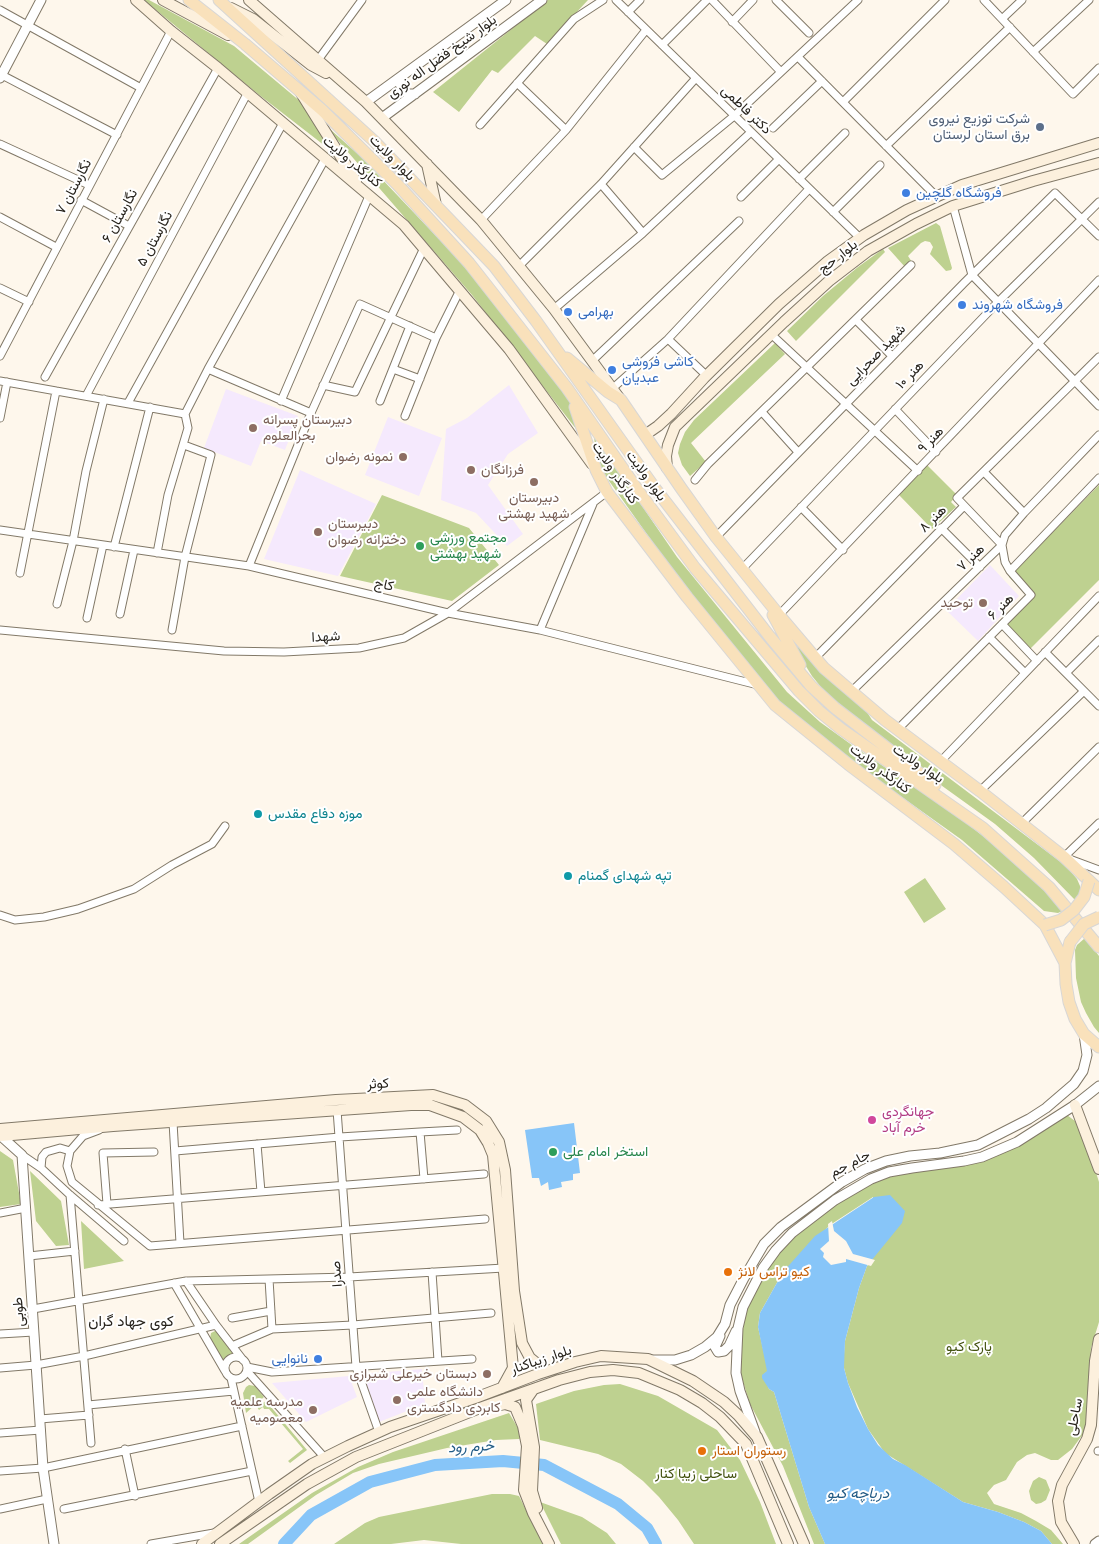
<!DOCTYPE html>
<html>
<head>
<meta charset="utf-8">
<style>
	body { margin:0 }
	canvas { display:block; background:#fef7ec }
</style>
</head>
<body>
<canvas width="1099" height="1544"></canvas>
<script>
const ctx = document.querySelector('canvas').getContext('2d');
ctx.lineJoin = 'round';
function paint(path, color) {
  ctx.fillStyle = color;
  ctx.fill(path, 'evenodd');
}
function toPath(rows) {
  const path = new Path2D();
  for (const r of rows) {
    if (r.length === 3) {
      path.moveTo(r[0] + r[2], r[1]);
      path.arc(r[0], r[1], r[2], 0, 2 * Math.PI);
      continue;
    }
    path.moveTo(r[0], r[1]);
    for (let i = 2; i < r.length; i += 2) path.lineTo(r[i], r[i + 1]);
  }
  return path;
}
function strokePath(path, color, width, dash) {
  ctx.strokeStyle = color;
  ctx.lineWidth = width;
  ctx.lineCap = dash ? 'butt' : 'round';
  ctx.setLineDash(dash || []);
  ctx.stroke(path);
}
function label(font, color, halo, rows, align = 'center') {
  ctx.font = font + ' "Fira Sans",Vazirmatn,sans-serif';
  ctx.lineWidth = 4;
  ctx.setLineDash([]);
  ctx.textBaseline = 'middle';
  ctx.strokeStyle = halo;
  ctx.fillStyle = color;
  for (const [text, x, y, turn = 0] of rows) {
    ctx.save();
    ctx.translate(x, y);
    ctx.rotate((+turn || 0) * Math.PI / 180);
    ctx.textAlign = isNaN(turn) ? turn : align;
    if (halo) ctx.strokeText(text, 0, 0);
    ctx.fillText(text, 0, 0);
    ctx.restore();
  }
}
paint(toPath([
	[509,385,538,433,508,454,488,485,523,534,507,546,476,513,441,500,446,429,467,418],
	[226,389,298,416,285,450,261,441,251,466,204,448],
	[388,417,442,438,419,496,365,475],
	[300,470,376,504,338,576,264,559],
	[990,565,1019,596,978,641,946,610],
	[422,1369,425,1404,379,1422,362,1374],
	[349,1376,357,1397,306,1422,272,1383]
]), '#f5e9fd');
paint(toPath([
	[144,0,149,0,234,46,301,102,338,156,258,94],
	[548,0,588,0,547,44,535,36,498,73,492,70,459,112,433,92],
	[321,121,360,156,457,258,521,335,568,397,587,443,472,295],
	[936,223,940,226,952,268,951,270,946,271,930,254,933,247,930,242,925,241,921,243,908,256,912,262,905,267,888,248],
	[883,249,885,252,796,341,787,331,823,296,858,267],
	[775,343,785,354,691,443,706,462,690,476,682,465,678,453,680,444,685,432,694,420],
	[594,436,677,557,787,692,820,722,856,748,955,814,1013,860,1064,910,1058,913,1044,911,962,840,829,745,782,706,752,671,666,561,597,464],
	[924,462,957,495,951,502,956,507,932,529,899,495,904,490,900,487],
	[1099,485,1099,580,1029,650,1003,625,1030,598,1009,577],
	[382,495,469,528,499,565,452,601,340,576],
	[792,635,863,706,872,720,1066,866,1077,879,1080,886,1081,892,1075,900,1034,858,995,824,920,770,825,692,812,676,789,639],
	[925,878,946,909,924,923,904,892],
	[1085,938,1099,956,1099,1033,1094,1027,1086,1013,1081,1002,1076,978,1075,950,1077,945],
	[1067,1115,1075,1121,1090,1154,1099,1182,1099,1322,1091,1348,1086,1430,1072,1449,1058,1460,1051,1460,1035,1453,1027,1455,1017,1462,1006,1480,994,1485,987,1493,994,1504,1021,1513,1036,1521,1051,1530,1063,1544,1052,1544,1041,1531,1024,1522,998,1512,963,1502,885,1453,868,1429,848,1383,844,1368,844,1354,845,1341,859,1288,867,1266,872,1262,873,1197,830,1225,783,1272,760,1313,758,1327,768,1371,763,1375,769,1389,774,1392,809,1507,825,1544,814,1544,783,1466,750,1404,740,1372,742,1335,747,1308,755,1287,778,1252,793,1237,809,1224,851,1194,890,1175,982,1162,1016,1147],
	[0,1151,13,1160,21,1204,0,1207],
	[30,1171,61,1201,69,1245,56,1246,36,1221],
	[81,1221,124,1261,84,1269],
	[217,1330,236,1354,229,1355,223,1361,210,1339,211,1333],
	[620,1384,658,1396,717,1430,740,1460,760,1502,776,1544,694,1544,678,1520,659,1497,643,1481,621,1464,598,1454,540,1440,536,1404,574,1391,604,1385],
	[249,1385,255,1386,264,1397,246,1413,243,1393,246,1387],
	[266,1401,307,1450,290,1463,288,1461,303,1449,269,1409,264,1409,263,1407,259,1410,257,1407],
	[509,1413,518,1428,521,1437,519,1439,496,1440,447,1448,379,1464,353,1473,316,1495,248,1544,239,1544,312,1493,358,1467,393,1452],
	[1039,1477,1046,1480,1050,1490,1046,1500,1041,1503,1036,1504,1031,1500,1029,1491,1033,1481],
	[492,1494,510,1494,519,1496,530,1518,546,1544,461,1544,424,1540,391,1544,334,1544,365,1523,379,1517],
	[540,1502,582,1517,607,1533,616,1544,561,1544]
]), '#bed190');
paint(toPath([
	[574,1123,580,1173,573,1174,573,1180,561,1182,562,1187,549,1190,548,1182,541,1186,539,1178,532,1178,525,1130],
	[890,1195,905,1211,902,1223,867,1266,859,1288,845,1341,844,1368,848,1383,857,1407,868,1429,878,1445,893,1459,905,1465,963,1502,998,1512,1024,1522,1041,1531,1052,1544,825,1544,809,1507,774,1392,769,1389,762,1378,762,1375,767,1371,758,1327,760,1313,783,1272,815,1236,874,1197]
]), '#87c5f8');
paint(toPath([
	[832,1221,834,1231,846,1241,853,1254,875,1260,871,1266,846,1259,846,1262,831,1265,823,1257,824,1253,820,1249,829,1241,828,1224]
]), '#fef7ec');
strokePath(toPath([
	[284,1544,311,1515,370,1482,435,1465,503,1461,544,1465,618,1504,647,1528,656,1544]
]), '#87c5f8', 12);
const minor = toPath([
	[616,0,860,238],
	[712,0,781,72],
	[776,0,809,33],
	[984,0,1073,94,1099,68],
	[0,10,141,88],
	[628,12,640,0],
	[1002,19,1022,0],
	[732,22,753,0],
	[662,45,707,0],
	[1033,52,1089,0],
	[798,57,936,196],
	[318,60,362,0],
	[0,74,117,135],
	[517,83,566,130],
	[843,102,945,0],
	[480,125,574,19,603,0],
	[773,128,822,81],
	[0,144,89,185],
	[886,146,1010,27],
	[634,147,662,175,734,116,858,0],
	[799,179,845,133],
	[601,184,643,233],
	[741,197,779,159],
	[81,200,129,226],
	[953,206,972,275,1099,406],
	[833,212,880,165],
	[0,217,56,247],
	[481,220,566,130,646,30],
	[520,265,601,184,696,78],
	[0,288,29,302],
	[554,309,643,233,751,132],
	[856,320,892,356],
	[771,334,918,471],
	[668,339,707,376],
	[0,356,171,31],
	[593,360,739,221],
	[208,369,311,413],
	[393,369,420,379],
	[45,377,218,68],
	[0,381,185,414,188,428,168,495,157,553],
	[323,385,355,392,424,248],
	[613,388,668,339,809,189],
	[86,396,247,94],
	[281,401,369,196],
	[380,401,410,326],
	[128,403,283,123],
	[895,409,936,452],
	[762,412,798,452],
	[185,414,208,369,325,159],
	[405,416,436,338,460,290],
	[0,418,7,382],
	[985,473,1024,513],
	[695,480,708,464,911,265],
	[801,507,843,550],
	[941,528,980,567],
	[0,530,249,566,448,613,540,630,758,685],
	[716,537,964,283,1055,193,1099,236],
	[114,547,150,407],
	[249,566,311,413,360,304,436,338],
	[743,568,998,302,1099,202],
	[1010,571,1099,478],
	[20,573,56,391],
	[57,604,73,541,86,471,104,399],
	[120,614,134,550],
	[779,615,1099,280],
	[87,618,103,545],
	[1002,624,1037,661],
	[0,630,224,651,284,652,359,648,404,638,448,613,607,492],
	[172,630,185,557,211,455,184,445],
	[540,630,593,504],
	[989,637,1025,673],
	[1045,652,1099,706],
	[816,657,964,506],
	[1066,673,1099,640],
	[852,691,1002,545,1005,535,1024,513,1099,435],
	[897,730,1031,595,1010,571,1005,562,1002,545,957,498,1099,357],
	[940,762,1099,596],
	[980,791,1084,691],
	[1099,823,1064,857,1099,870],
	[1021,824,1099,747],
	[0,915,15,920,44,917,78,909,134,889,172,865,212,844,225,826],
	[337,1110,356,1367,379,1432],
	[173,1122,180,1243],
	[99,1130,83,1136,70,1151,67,1166,72,1182,150,1246,485,1219],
	[420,1132,457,1130],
	[257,1144,261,1192],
	[175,1151,340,1137,420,1132,424,1179],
	[22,1155,41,1168,70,1195,124,1241],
	[41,1168,42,1157,46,1152,60,1148,70,1151],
	[70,1195,91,1443],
	[107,1204,103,1153,154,1152],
	[98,1205,484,1174],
	[0,1213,26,1208],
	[29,1256,75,1251],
	[432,1272,438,1361],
	[269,1279,272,1329],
	[186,1281,216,1325,243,1360],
	[174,1283,225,1371],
	[33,1309,186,1281,349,1277,504,1268],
	[232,1318,271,1311],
	[0,1334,34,1332],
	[232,1346,272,1329,353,1325,491,1313],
	[236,1368,11],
	[247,1367,272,1372,472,1359],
	[0,1368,36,1365,84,1356,216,1325],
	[247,1371,325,1458],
	[231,1378,259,1502],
	[88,1405,234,1391],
	[40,1419,89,1415],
	[0,1433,41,1430],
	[125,1449,135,1496],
	[1098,1451,1099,1451],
	[0,1471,43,1468,242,1426],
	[0,1509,47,1499],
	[64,1509,252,1471],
	[151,1544,214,1533]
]);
const tertiary = toPath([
	[401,77,400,84,403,90,408,94,415,94],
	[0,78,41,0],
	[366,102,506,0],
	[382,118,542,0],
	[1,1136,22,1155,43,1468,54,1544],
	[720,1336,715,1347,718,1352,724,1351,729,1346,736,1331],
	[651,1360,675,1360,691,1355,705,1347,717,1337,725,1324,730,1305,744,1278,764,1244,781,1227,842,1182,865,1169,886,1161,910,1156,940,1153,978,1145,1029,1119,1046,1108,1074,1084,1083,1071,1087,1055,1084,1034],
	[755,1432,740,1391,736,1373,738,1328,743,1307,763,1268,776,1250,792,1233,835,1200,871,1179,889,1172,912,1168,964,1161,982,1157,1017,1142,1075,1105,1099,1086],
	[1095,1544,1099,1541]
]);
const secondary = toPath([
	[136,0,171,31,218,68,404,225,509,349,592,464],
	[163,0,228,35],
	[249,0,366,102,481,220,554,309,620,399],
	[231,8,253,19,311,65,326,73],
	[301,93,356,181],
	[427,164,436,205],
	[645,435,658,426,671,414,704,378,779,304,828,261,864,235,907,210,962,185,1099,143],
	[667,468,666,456,668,445,675,427,784,322,829,281,868,251,916,224,953,206,1033,181,1099,163],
	[1075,1105,1099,1169],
	[0,1129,336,1100,433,1095,465,1105,486,1121,499,1142,505,1170,514,1291,522,1343,530,1358,546,1371],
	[0,1129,1,1136,113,1126,411,1105,430,1105,463,1117,480,1130,488,1143,493,1155,513,1368,502,1388],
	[533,1390,526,1400,534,1447,532,1491,537,1508],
	[496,1406,505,1404,515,1407,523,1426,527,1446,524,1490,533,1513,549,1544],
	[202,1544,269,1494,312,1464,348,1446,390,1427,475,1398,538,1374,575,1362,601,1356,648,1359,693,1381,724,1402,738,1415,757,1437,804,1544],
	[220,1544,307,1484,356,1457,480,1408,559,1380,590,1372,613,1370,639,1373,680,1390,702,1403,720,1417,746,1444,788,1544],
	[1074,1544,1061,1522,1058,1501,1062,1485,1087,1439,1091,1425,1095,1361,1099,1339]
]);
const primary = toPath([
	[189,0,245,44,322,110,397,184,469,263,567,388,637,489,695,568,799,691,819,711,841,729,983,828,1049,887,1099,947],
	[219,0,374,141,494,266,536,321,654,487,770,637,811,686,835,708,935,785],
	[567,358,608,392,621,400,681,488,716,537,779,615,824,668,885,720,980,791,1064,857,1099,890],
	[575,407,596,470,607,492,687,597,775,705,848,764,954,844,1004,887,1045,925,1065,963],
	[773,615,800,665],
	[1070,942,1065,963,1066,984,1069,1002,1075,1019,1084,1034,1099,1047]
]);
strokePath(minor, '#827968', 9);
strokePath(tertiary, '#827968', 11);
strokePath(secondary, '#827968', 12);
strokePath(primary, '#d8d7d6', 13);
strokePath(minor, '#fff', 7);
strokePath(tertiary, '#fff', 9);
strokePath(secondary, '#fcf0dd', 10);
strokePath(primary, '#f9e1bb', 11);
const primaryBridge = toPath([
	[1045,925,1061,920,1074,910,1084,897,1089,881],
	[1070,942,1084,924,1099,917]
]);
strokePath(primaryBridge, '#d8d7d6', 13, []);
strokePath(primaryBridge, '#f9e1bb', 11);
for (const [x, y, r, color] of [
	[1040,127,5,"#5c6f8a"],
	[906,193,5,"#3f7fe0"],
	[962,305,5,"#3f7fe0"],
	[568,312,5,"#3f7fe0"],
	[612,370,5,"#3f7fe0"],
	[253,428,5,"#8d6e63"],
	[403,457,5,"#8d6e63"],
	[471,470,5,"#8d6e63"],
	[534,482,5,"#8d6e63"],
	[318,532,5,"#8d6e63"],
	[420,546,5,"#2e9e5b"],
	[983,603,5,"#8d6e63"],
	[258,814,5,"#0f9aa8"],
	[568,876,5,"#0f9aa8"],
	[872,1120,5,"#d1479c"],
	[553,1152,5,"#2e9e5b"],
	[728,1272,5,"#e8710a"],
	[318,1359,5,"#3f7fe0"],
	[487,1374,5,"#8d6e63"],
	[397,1400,5,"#8d6e63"],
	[313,1410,5,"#8d6e63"],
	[702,1451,5,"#e8710a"]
]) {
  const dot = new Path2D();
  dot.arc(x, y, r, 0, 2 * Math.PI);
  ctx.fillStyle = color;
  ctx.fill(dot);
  strokePath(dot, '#fff', 2);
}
label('14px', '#27231c', '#fff', [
	["بلوار شیخ فضل اله نوری",442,57,-36],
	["دکتر فاطمی",746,110,44],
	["بلوار ولایت",392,158,45],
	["کنارگذر ولایت",352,162,40],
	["نگارستان ۷",74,187,-62],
	["نگارستان ۶",120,216,-61],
	["نگارستان ۵",155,239,-62],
	["بلوار حج",838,257,-38],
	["شهید صحرایی",876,355,-46],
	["هنر ۱۰",910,375,-46],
	["هنر ۹",931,440,-46],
	["کنارگذر ولایت",615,473,56],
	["بلوار ولایت",646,476,54],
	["هنر ۸",933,519,-45],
	["هنر ۷",971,558,-44],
	["کاج",384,585,13],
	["هنر ۶",1001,607,-45],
	["شهدا",326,637,-3],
	["بلوار ولایت",918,764,34],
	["کنارگذر ولایت",880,769,37],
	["کوثر",378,1084,-3],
	["جام جم",850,1164,-28],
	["صدرا",337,1274,-94],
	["طوبی",19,1312,-94],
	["بلوار زیباکنار",541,1360,-19],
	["ساحلی",1075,1417,-79]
]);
label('14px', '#4e5e75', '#fff', [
	["شرکت توزیع نیروی",1030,119],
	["برق استان لرستان",1030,135]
], 'right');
label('14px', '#366cbe', '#fff', [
	["فروشگاه گلچین",916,193],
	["فروشگاه شهروند",972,305],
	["بهرامی",578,312],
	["کاشی فروشی",622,362],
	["عبدیان",622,378],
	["نانوایی",308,1359,"right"]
], 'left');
label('14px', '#785e54', '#fff', [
	["دبیرستان پسرانه",263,420],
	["بحرالعلوم",263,436],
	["نمونه رضوان",393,457,"right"],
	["فرزانگان",481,470],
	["دبیرستان",534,498,"center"],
	["شهید بهشتی",534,514,"center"],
	["دبیرستان",328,524],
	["دخترانه رضوان",328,540],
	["توحید",973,603,"right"],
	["دبستان خیرعلی شیرازی",477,1374,"right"],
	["دانشگاه علمی",407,1392],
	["کابردی دادگستری",407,1408],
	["مدرسه علمیه",303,1402,"right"],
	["معصومیه",303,1418,"right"]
], 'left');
label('14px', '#27864d', '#fff', [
	["مجتمع ورزشی",430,538],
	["شهید بهشتی",430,554],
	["استخر امام علی",563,1152]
], 'left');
label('14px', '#0d838f', '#fff', [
	["موزه دفاع مقدس",268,814],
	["تپه شهدای گمنام",578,876]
], 'left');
label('14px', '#b23c85', '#fff', [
	["جهانگردى",882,1112],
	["خرم آباد",882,1128]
], 'left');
label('14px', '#c56008', '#fff', [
	["کیو تراس لانژ",738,1272],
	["رستوران استار",712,1451]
], 'left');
label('14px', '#435210', '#fff', [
	["پارک کیو",969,1347],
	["ساحلی زیبا کنار",696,1474]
]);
label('15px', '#27231c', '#fff', [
	["کوی جهاد گران",131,1322]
]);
label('italic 15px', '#225b85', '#fff', [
	["خرم رود",471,1447,-3],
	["دریاچه کیو",858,1494]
]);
</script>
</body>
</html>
